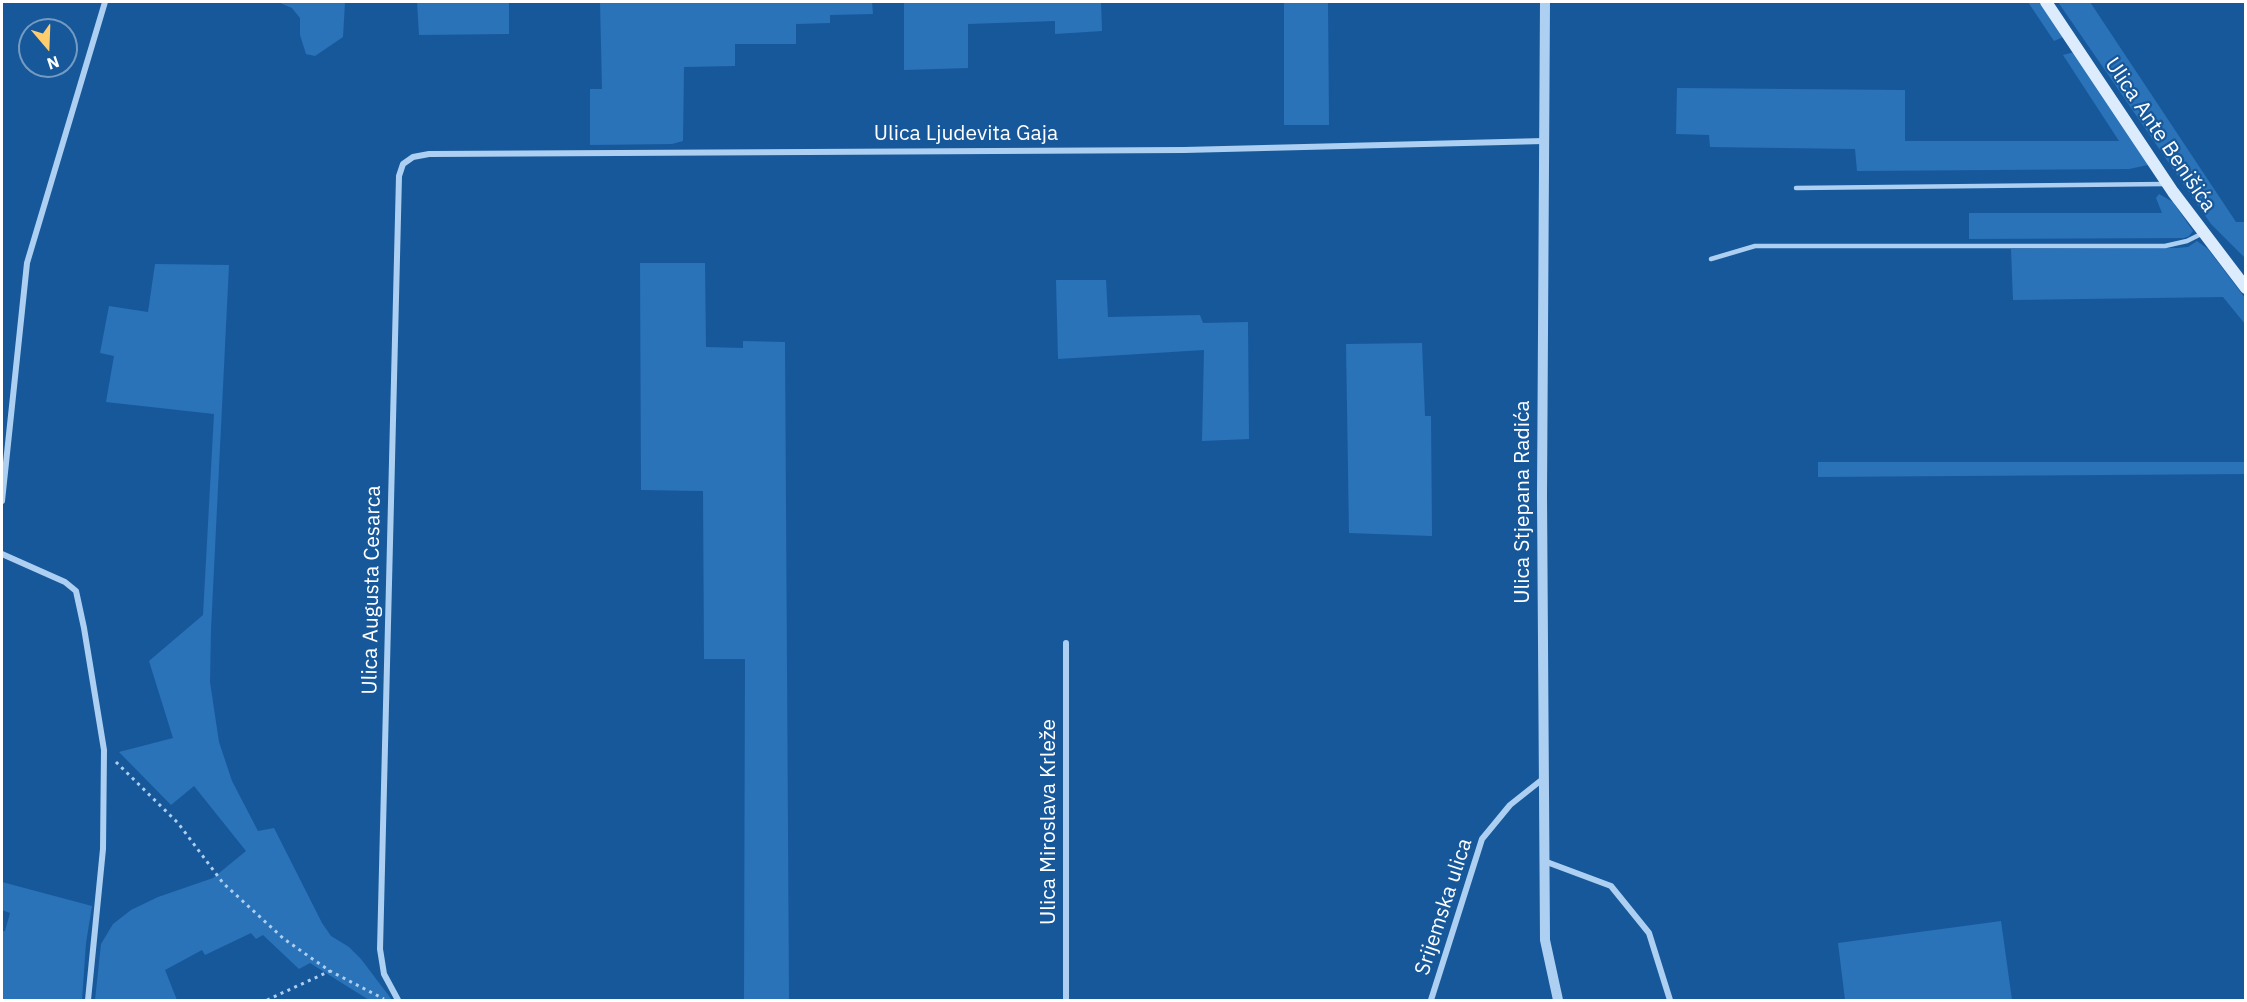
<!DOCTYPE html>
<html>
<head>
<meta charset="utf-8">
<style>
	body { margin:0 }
	#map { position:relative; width:2247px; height:1002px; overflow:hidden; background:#17589b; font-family:"IBM Plex Sans",sans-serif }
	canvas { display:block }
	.frame { position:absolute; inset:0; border:3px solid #fff; pointer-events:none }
	.north { position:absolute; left:18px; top:18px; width:60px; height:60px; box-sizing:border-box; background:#17589b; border:2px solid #749bc3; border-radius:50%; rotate:161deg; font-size:16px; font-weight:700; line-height:24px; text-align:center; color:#fff }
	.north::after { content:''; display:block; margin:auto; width:21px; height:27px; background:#ffcd6e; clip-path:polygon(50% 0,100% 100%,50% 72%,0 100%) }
</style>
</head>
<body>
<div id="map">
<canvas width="2247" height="1002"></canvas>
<div class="frame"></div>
<div class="north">N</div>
</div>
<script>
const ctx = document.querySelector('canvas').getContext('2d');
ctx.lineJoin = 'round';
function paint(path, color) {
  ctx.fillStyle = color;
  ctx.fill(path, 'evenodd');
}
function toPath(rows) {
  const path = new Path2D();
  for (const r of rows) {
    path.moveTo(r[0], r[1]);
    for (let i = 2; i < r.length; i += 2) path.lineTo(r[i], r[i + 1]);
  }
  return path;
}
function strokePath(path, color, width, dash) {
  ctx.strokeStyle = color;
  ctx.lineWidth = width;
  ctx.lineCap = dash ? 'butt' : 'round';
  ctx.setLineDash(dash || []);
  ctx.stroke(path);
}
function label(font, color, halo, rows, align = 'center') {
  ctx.font = font + ' "IBM Plex Sans",sans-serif';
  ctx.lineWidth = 4.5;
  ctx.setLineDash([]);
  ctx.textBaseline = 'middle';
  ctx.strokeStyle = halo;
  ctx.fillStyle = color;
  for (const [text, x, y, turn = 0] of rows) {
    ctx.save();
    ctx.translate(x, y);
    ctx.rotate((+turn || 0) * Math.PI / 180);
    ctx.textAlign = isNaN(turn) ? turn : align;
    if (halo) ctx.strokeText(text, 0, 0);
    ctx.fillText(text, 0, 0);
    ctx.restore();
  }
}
paint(toPath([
	[278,2,345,2,343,37,315,56,306,54,300,35,300,18,292,8],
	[417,2,509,2,509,34,419,35],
	[600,2,872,2,873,14,830,15,830,23,796,24,796,44,735,44,735,66,684,67,683,141,672,144,590,145,590,89,602,89],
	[904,2,1101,2,1102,31,1055,34,1055,21,968,24,968,68,904,70],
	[1284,2,1328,2,1329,125,1284,125],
	[2028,2,2039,2,2063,37,2054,41],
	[2058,2,2090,2,2236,222,2245,222,2245,258,2211,224],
	[2075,52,2148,165,2129,169,1857,171,1855,149,1710,147,1709,135,1676,134,1677,88,1905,90,1905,141,2119,141,2063,55],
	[2159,194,2173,202,2193,231,2189,236,2184,238,1969,239,1969,213,2162,213,2156,198],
	[2197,241,2208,249,2245,298,2245,324,2223,297,2013,300,2011,249,2177,248,2188,247],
	[640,263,705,263,706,347,743,348,743,341,785,342,789,1000,744,1000,745,659,704,659,703,491,641,490],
	[155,264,229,265,211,629,210,682,219,742,232,781,258,831,274,828,322,923,331,936,349,947,361,959,392,1000,369,1000,310,963,299,969,263,935,256,939,251,933,205,955,202,950,165,970,177,1000,95,1000,101,944,113,924,131,910,158,897,213,878,246,851,194,786,171,805,119,752,173,738,149,661,203,615,214,414,106,402,114,356,100,353,109,306,148,312],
	[1056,280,1106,280,1108,317,1200,315,1203,323,1248,322,1249,439,1202,441,1204,350,1058,359],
	[1422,343,1425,416,1431,416,1432,536,1349,533,1346,344],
	[1818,462,2245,462,2246,474,1818,477],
	[2,882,92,906,86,943,82,1000,2,1000,2,931,5,931,10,913,2,910],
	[2001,921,2012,1000,1845,1000,1838,943]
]), '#2a73b9');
strokePath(toPath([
	[116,762,178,823,223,883,284,939,330,971,384,999],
	[267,1000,330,971]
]), '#add0f2', 3, [3, 4.5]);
strokePath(toPath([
	[1796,188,2165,184],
	[1711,259,1755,246,2165,246,2187,241,2201,234]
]), '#add0f2', 4.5);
strokePath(toPath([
	[2,501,27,263,105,2],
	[2,554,65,582,76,591,84,628,104,750,103,849,88,1000],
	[1066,643,1066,1000],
	[1544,861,1611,886,1649,933,1670,1000],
	[398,1000,384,974,380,949,399,176,403,164,413,157,429,154,1184,150,1544,141],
	[1431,1000,1482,839,1510,805,1544,778]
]), '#add0f2', 6);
strokePath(toPath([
	[1545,2,1542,495,1545,940,1558,1000]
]), '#add0f2', 10);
strokePath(toPath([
	[2046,2,2173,192,2246,288]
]), '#dcecfc', 12);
label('21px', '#fff', '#17589b', [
	["Ulica Ljudevita Gaja",966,134],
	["Ulica Ante Benišića",2160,135,56],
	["Ulica Stjepana Radića",1523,502,-90],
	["Ulica Augusta Cesarca",372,590,-89],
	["Ulica Miroslava Krleže",1049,822,-90],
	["Srijemska ulica",1444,907,-72]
]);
</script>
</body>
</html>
